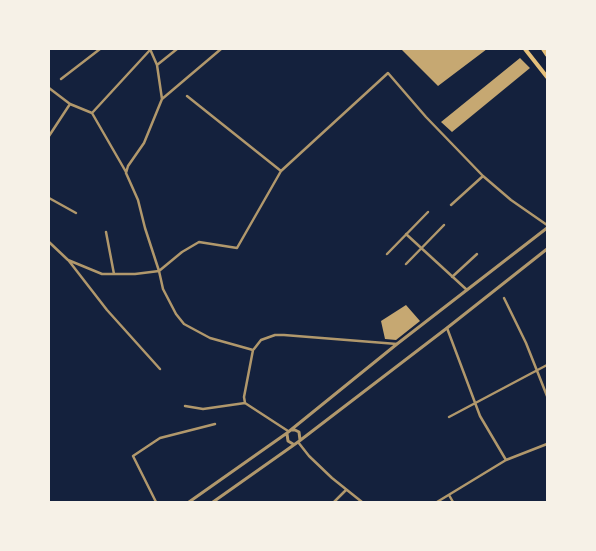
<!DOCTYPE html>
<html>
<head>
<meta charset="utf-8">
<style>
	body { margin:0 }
	#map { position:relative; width:596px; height:551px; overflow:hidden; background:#14213d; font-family:Poppins,sans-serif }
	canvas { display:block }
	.frame { position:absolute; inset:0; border:50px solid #f6f1e7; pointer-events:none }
</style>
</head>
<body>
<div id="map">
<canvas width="596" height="551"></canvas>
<div class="frame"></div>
</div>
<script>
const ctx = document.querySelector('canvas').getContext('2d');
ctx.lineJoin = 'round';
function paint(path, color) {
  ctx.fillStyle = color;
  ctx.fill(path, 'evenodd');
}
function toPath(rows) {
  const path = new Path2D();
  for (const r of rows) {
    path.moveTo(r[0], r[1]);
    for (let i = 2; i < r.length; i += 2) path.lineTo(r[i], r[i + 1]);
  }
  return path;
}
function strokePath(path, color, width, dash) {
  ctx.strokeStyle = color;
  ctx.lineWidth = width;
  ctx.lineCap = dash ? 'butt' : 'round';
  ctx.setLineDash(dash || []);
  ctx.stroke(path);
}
paint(toPath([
	[401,49,487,49,438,86],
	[520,58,530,68,452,132,441,122],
	[406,305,420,321,396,340,385,339,381,321]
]), '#c6a872');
strokePath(toPath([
	[150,49,157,65,162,99,144,143,128,166,126,173,138,200,145,228,159,271,163,289,176,314,184,324,210,338,253,350,244,397,245,403,288,431],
	[157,65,177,49],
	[61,79,100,49],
	[49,88,70,104,92,113],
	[187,96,281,171],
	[162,99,221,49],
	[49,136,70,104],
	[126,172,92,113,150,50],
	[49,198,76,213],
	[451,205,483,176],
	[106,232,114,274],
	[406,234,467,290],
	[49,242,68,260,102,274,135,274,159,271,182,252,199,242,237,248,281,171,388,73,426,117,483,176,511,200,547,225],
	[387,254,428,212],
	[69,261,107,310,160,369],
	[406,264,444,225],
	[452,277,477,254],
	[504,298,526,343,547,396],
	[447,328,480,416,506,460],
	[254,349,261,340,275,335,284,335,397,344],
	[185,406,203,409,245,403],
	[449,417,547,365],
	[298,442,309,456,332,478,362,502],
	[449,495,453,502],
	[156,502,133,456,160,438,215,424],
	[334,502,346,490],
	[437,502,506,460,547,444]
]), '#b1986c', 2.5);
strokePath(toPath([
	[291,430,295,430,299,432,300,440],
	[287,434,288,441,293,444],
	[189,502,287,433,397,344,547,228],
	[213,502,298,442,447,328,547,249]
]), '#b1986c', 3);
strokePath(toPath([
	[525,49,547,77],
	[543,49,547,55]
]), '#e5c07b', 4);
</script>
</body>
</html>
